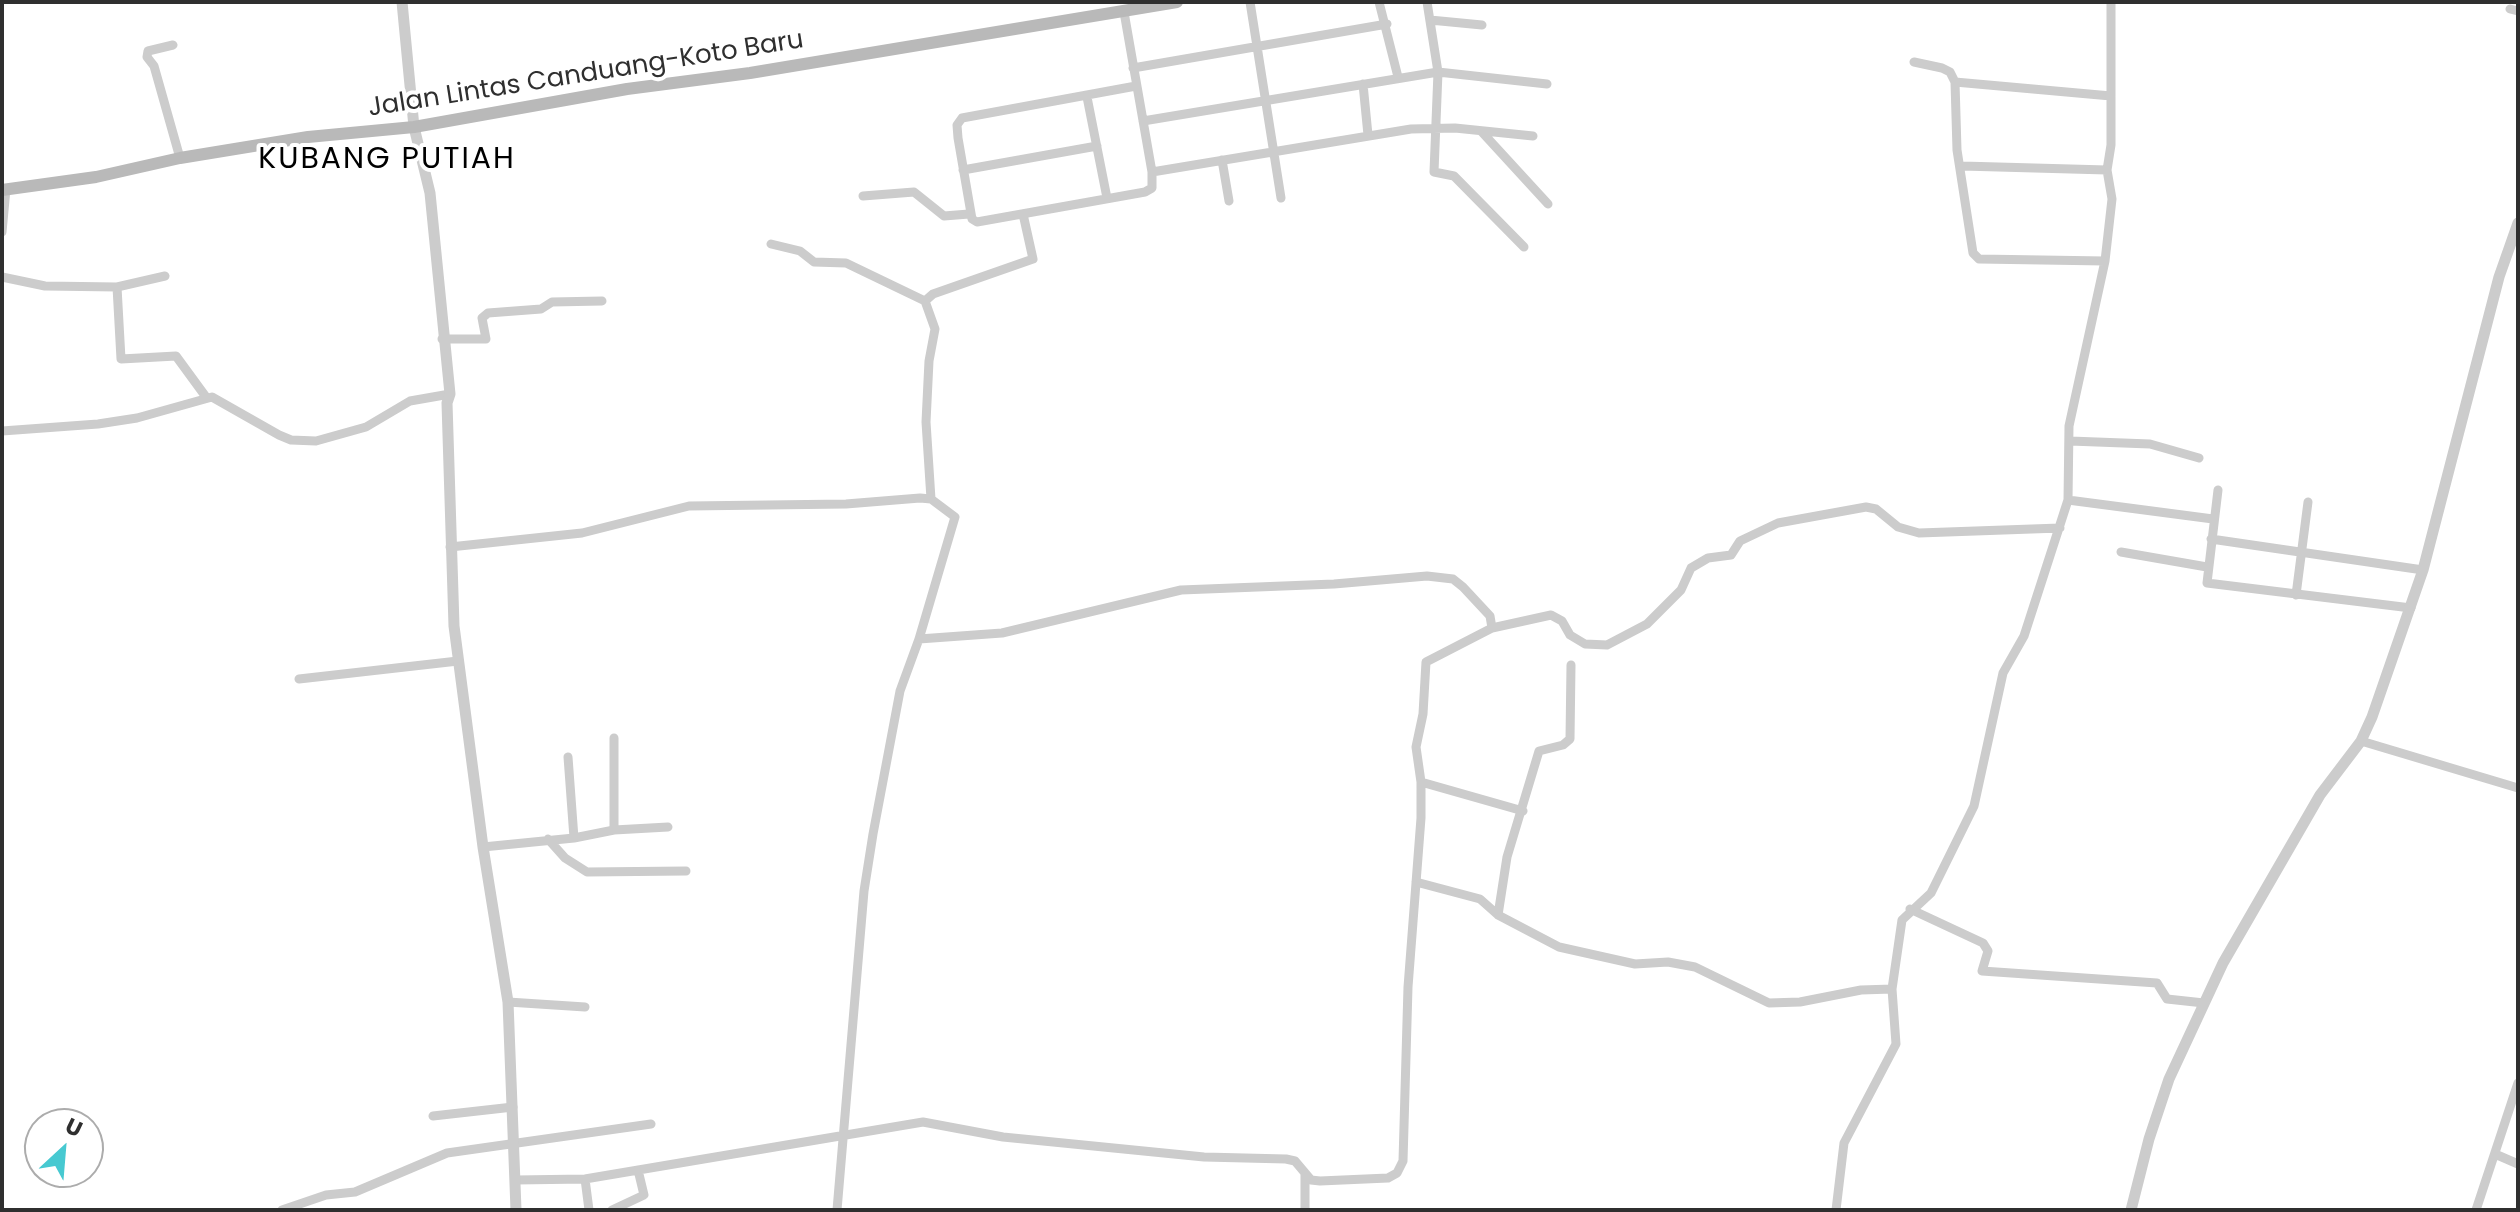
<!DOCTYPE html>
<html>
<head>
<meta charset="utf-8">
<style>
	body { margin:0 }
	#map { position:relative; width:2520px; height:1212px; overflow:hidden; background:#fff; font-family:Poppins,sans-serif }
	canvas { display:block }
	.frame { position:absolute; inset:0; border:4px solid #2f2f2f; pointer-events:none }
	.north { position:absolute; left:24px; top:1108px; width:80px; height:80px; box-sizing:border-box; background:#fff; border:2px solid #acacac; border-radius:50%; rotate:26deg; font-size:22px; font-weight:700; line-height:32px; text-align:center; color:#2f2f2f }
	.north::after { content:''; display:block; margin:auto; width:28px; height:36px; background:#47c9d1; clip-path:polygon(50% 0,100% 100%,50% 72%,0 100%) }
</style>
</head>
<body>
<div id="map">
<canvas width="2520" height="1212"></canvas>
<div class="frame"></div>
<div class="north">U</div>
</div>
<script>
const ctx = document.querySelector('canvas').getContext('2d');
ctx.lineJoin = 'round';
function toPath(rows) {
  const path = new Path2D();
  for (const r of rows) {
    path.moveTo(r[0], r[1]);
    for (let i = 2; i < r.length; i += 2) path.lineTo(r[i], r[i + 1]);
  }
  return path;
}
function strokePath(path, color, width, dash) {
  ctx.strokeStyle = color;
  ctx.lineWidth = width;
  ctx.lineCap = dash ? 'butt' : 'round';
  ctx.setLineDash(dash || []);
  ctx.stroke(path);
}
function label(font, color, halo, rows, align = 'center') {
  ctx.font = font + ' Poppins,sans-serif';
  ctx.lineWidth = 8;
  ctx.setLineDash([]);
  ctx.textBaseline = 'middle';
  ctx.strokeStyle = halo;
  ctx.fillStyle = color;
  for (const [text, x, y, turn = 0] of rows) {
    ctx.save();
    ctx.translate(x, y);
    ctx.rotate((+turn || 0) * Math.PI / 180);
    ctx.textAlign = isNaN(turn) ? turn : align;
    if (halo) ctx.strokeText(text, 0, 0);
    ctx.fillText(text, 0, 0);
    ctx.restore();
  }
}
strokePath(toPath([
	[1250,2,1281,198],
	[1379,2,1398,77],
	[1427,2,1438,72,1434,172,1454,176,1524,247],
	[2510,9,2518,11],
	[1124,12,1152,172,1152,188,1145,192,977,222,972,219,958,138,957,125,962,118,1136,86],
	[1430,20,1482,25],
	[173,45,148,51,147,57,154,66,180,158],
	[1914,62,1942,68,1950,72,1955,82,1957,150,1973,253,1979,259,2105,261],
	[1133,68,1387,24],
	[1955,82,2111,96],
	[1363,84,1368,135],
	[1087,97,1107,198],
	[1143,121,1438,72,1547,84],
	[1481,131,1548,204],
	[1222,160,1229,201],
	[1962,166,2107,170],
	[963,170,1097,146],
	[1152,172,1411,129,1455,128,1533,136],
	[863,196,914,192,944,216,969,214],
	[2,232,6,189],
	[771,244,800,251,814,262,846,263,925,301],
	[2,277,45,286,117,287,165,276],
	[117,287,121,359,176,356,206,397],
	[442,339,486,339,482,318,488,313,541,309,552,302,602,301],
	[2,431,98,424,137,418,212,397,279,435,291,440,316,441,366,427,410,401,450,394],
	[2070,441,2150,444,2199,458],
	[2218,490,2207,583,2411,608],
	[931,499,926,422,929,361,935,329,925,301,933,294,1033,259,1023,214],
	[2068,500,2213,519],
	[2211,539,2423,570],
	[450,547,582,533,689,506,846,504,920,498,931,499,955,517,919,639,900,691,873,834,864,891,837,1210],
	[2121,552,2207,567],
	[2296,595,2308,502],
	[919,639,1002,633,1181,590,1334,584,1427,576,1453,579,1463,587,1490,616,1492,628],
	[299,679,458,661],
	[2361,741,2518,788],
	[568,757,574,838],
	[1421,782,1523,811],
	[614,830,614,738],
	[548,839,565,858,587,872,686,871],
	[483,847,574,838,614,830,668,827],
	[1416,882,1480,899,1498,915,1559,947,1635,964,1668,962,1695,967,1769,1003,1800,1002,1861,990,1892,989],
	[1910,909,1983,943,1988,951,1982,971,2157,983,2167,999,2204,1003],
	[1498,915,1507,857,1539,751,1563,745,1570,739,1571,665],
	[508,1002,585,1007],
	[433,1116,513,1107],
	[2495,1154,2518,1164],
	[1305,1174,1305,1210],
	[585,1179,589,1210],
	[516,1180,585,1179,923,1122,1003,1137,1204,1157,1286,1159,1295,1161,1311,1180,1320,1181,1388,1178,1397,1173,1403,1161,1408,987,1421,818,1421,782,1416,747,1423,714,1426,662,1492,628,1551,615,1562,621,1570,635,1585,644,1607,645,1647,624,1681,590,1691,568,1708,558,1731,555,1740,541,1778,523,1866,507,1876,509,1898,527,1919,533,2060,528],
	[282,1210,326,1195,355,1192,447,1153,651,1124],
	[612,1210,644,1195,638,1170],
	[1836,1210,1844,1143,1896,1044,1892,989,1902,920,1931,893,1974,806,2003,673,2024,636,2068,500,2069,426,2105,261,2112,199,2107,170,2111,145,2111,2],
	[2476,1210,2518,1083]
]), '#ccc', 9);
strokePath(toPath([
	[402,2,414,127,430,193,450,394,447,403,454,626,483,847,508,1002,516,1210],
	[2131,1210,2149,1139,2169,1079,2223,963,2320,795,2361,741,2372,717,2423,570,2499,277,2518,223]
]), '#ccc', 11);
strokePath(toPath([
	[2,190,96,177,180,158,308,137,414,127,627,89,750,73,1177,2]
]), '#b9b9b9', 12);
label('26px', '#2f2f2f', '#fff', [
	["Jalan Lintas Canduang-Koto Baru",586,75,-9]
]);
ctx.letterSpacing = '2px';
label('30px', '#000', '#fff', [
	["KUBANG PUTIAH",387,160]
]);
ctx.letterSpacing = '0px';
</script>
</body>
</html>
